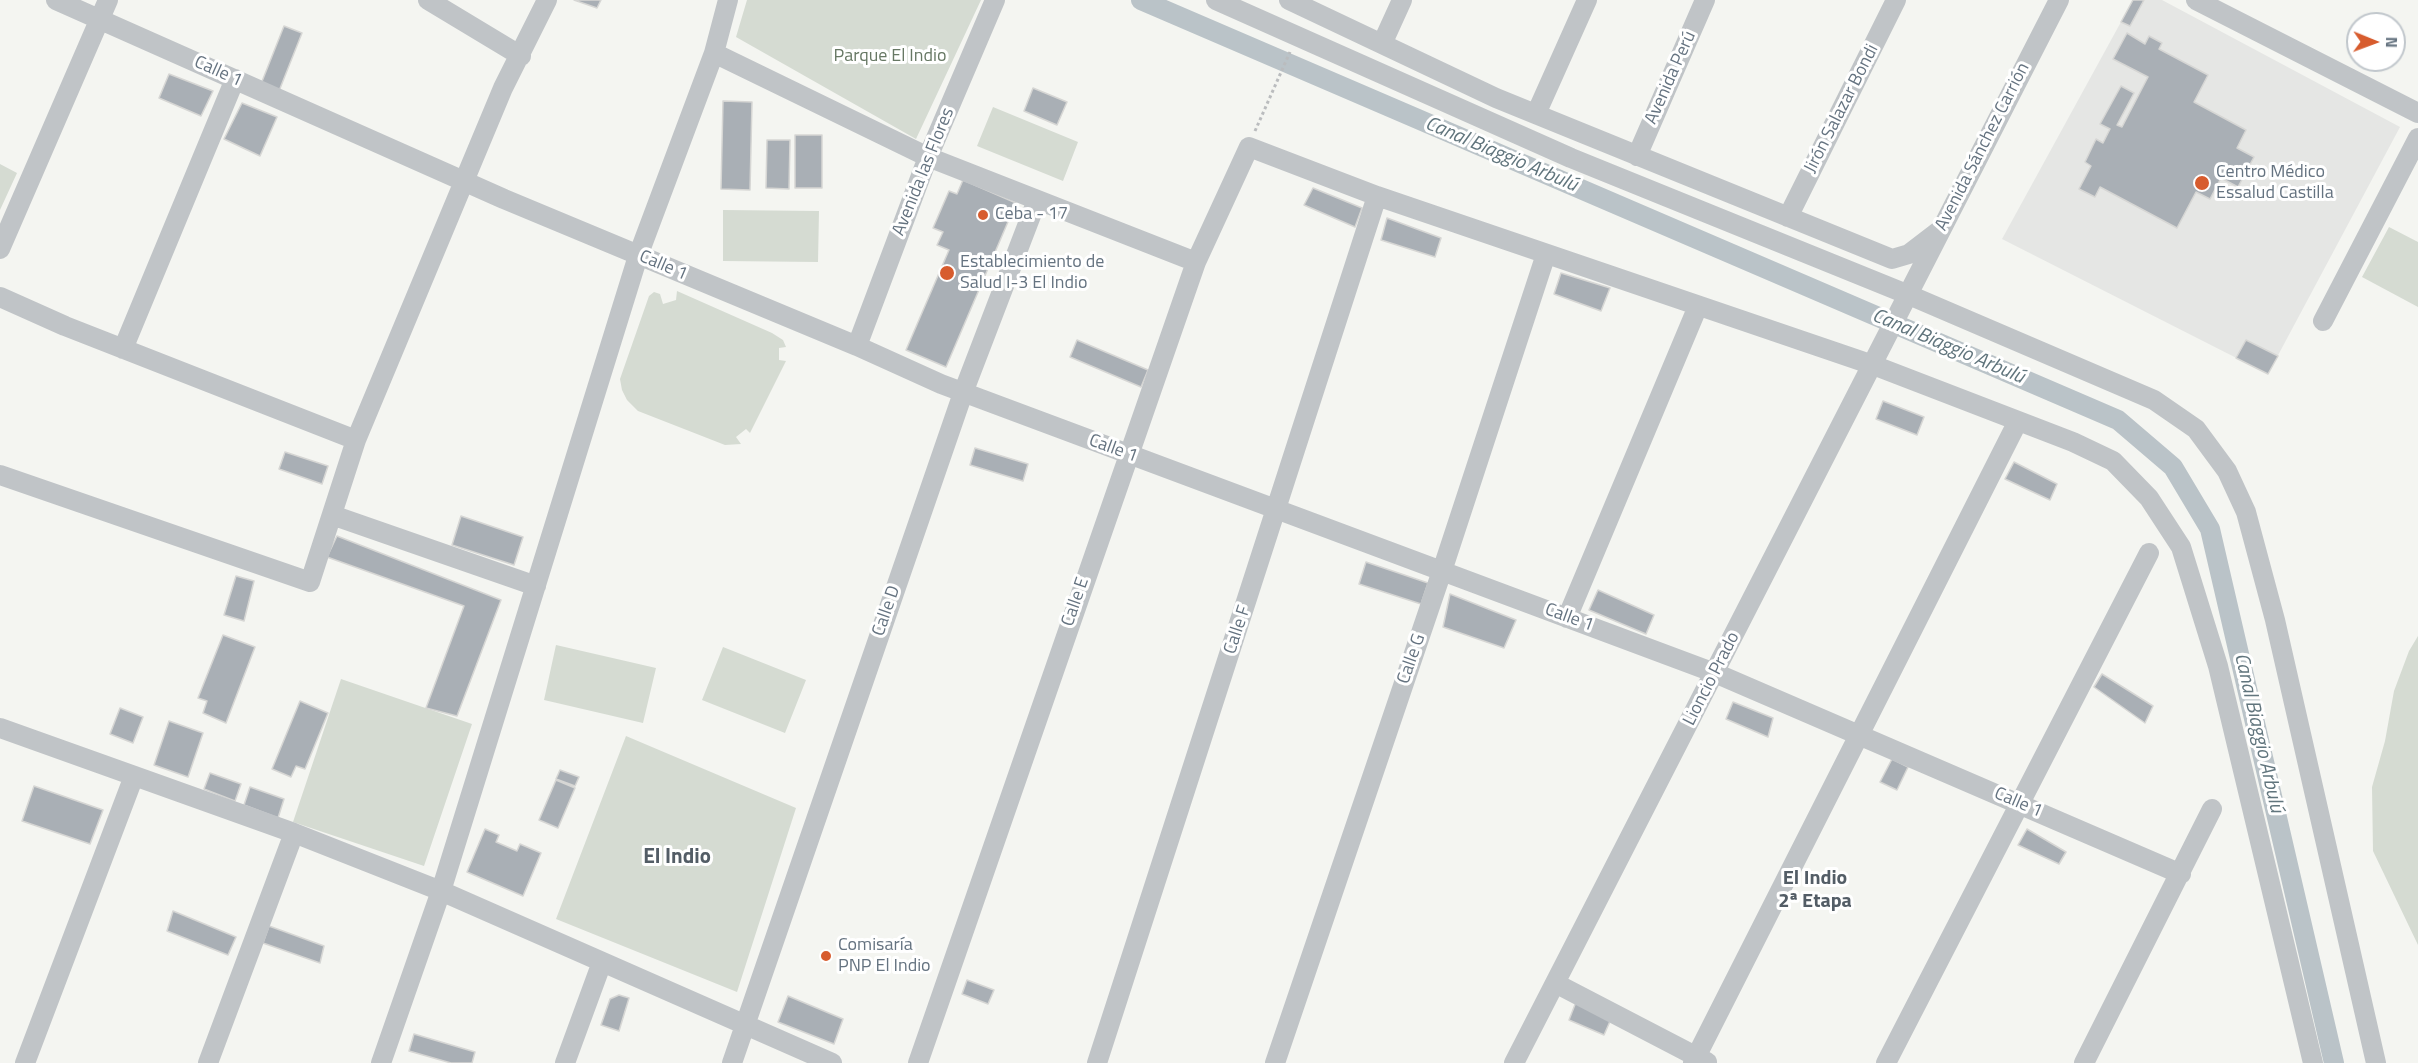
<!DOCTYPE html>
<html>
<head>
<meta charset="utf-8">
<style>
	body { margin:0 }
	#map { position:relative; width:2418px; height:1063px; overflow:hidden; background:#f4f5f1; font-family:"Titillium Web",sans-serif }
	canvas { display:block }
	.north { position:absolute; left:2346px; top:12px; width:60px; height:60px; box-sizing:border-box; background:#fff; border:2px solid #c1c7cc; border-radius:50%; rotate:91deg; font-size:16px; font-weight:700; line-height:24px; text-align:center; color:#657380 }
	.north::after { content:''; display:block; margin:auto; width:21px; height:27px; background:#d75c2e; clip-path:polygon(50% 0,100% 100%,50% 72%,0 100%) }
</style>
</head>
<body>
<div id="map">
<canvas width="2418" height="1063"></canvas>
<div class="north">N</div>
</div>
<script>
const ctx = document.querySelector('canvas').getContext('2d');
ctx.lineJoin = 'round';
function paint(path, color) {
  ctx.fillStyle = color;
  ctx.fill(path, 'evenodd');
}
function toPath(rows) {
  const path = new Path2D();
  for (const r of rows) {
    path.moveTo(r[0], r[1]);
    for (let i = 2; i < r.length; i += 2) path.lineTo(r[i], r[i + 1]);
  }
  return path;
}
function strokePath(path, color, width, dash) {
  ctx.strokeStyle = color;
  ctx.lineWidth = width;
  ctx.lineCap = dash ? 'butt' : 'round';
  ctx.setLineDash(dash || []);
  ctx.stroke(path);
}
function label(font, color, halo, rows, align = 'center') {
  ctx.font = font + ' "Titillium Web",sans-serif';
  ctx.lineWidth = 6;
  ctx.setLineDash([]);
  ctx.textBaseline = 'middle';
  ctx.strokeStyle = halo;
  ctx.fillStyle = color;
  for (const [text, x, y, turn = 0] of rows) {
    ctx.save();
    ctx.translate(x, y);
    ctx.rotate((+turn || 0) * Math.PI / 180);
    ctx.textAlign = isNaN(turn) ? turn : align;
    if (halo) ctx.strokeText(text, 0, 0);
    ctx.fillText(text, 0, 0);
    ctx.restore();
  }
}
paint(toPath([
	[2133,0,2162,0,2400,127,2268,374,2002,239]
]), '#e5e6e4');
paint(toPath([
	[747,0,981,0,916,139,736,37],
	[993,107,1078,142,1063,181,977,146],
	[0,164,17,173,0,210],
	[723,210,819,211,818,262,723,261],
	[2389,227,2418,242,2418,307,2362,277],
	[677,291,772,333,783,340,786,347,779,348,779,360,786,361,750,433,746,429,736,437,741,444,725,445,638,411,627,400,622,390,620,379,649,296,654,292,660,294,663,304,676,300],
	[2418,636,2418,945,2373,851,2372,787,2385,741,2394,691,2409,651],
	[556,645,656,668,643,723,544,700],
	[723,647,806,680,785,733,702,700],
	[341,679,472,724,424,866,293,822],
	[626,736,796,808,737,992,556,919]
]), '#d5dbd2');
strokePath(toPath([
	[1141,0,2118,420,2173,467,2210,529,2334,1063]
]), '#bac3c8', 20);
const building = toPath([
	[574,0,601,0,597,8,574,0],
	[2133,0,2144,0,2130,26,2121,22,2133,0],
	[284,26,302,33,279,91,261,84,284,26],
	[2127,33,2145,44,2149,36,2162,43,2159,49,2208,75,2194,102,2246,130,2237,148,2254,157,2238,187,2221,178,2210,199,2196,192,2177,228,2100,187,2095,197,2079,189,2091,166,2085,162,2096,139,2103,143,2110,129,2100,124,2121,86,2134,93,2117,125,2122,127,2148,77,2113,59,2127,33],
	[169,74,213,91,201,116,159,98,169,74],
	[1033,88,1067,102,1057,125,1024,111,1033,88],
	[723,101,752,102,750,190,721,189,723,101],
	[242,103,277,117,260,156,224,139,242,103],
	[795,135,822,135,822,188,795,188,795,135],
	[767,140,790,140,789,189,766,188,767,140],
	[963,180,1016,203,946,367,906,350,949,250,937,245,943,232,933,228,949,191,957,194,963,180],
	[1313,188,1362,208,1355,227,1304,205,1313,188],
	[1387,218,1441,238,1435,257,1381,240,1387,218],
	[1561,273,1610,288,1601,311,1554,294,1561,273],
	[1077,340,1148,370,1141,387,1070,357,1077,340],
	[2246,340,2278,356,2268,374,2236,358,2246,340],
	[1883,401,1924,417,1917,435,1876,419,1883,401],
	[975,448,1028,464,1023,481,970,465,975,448],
	[285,452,328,466,322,484,279,469,285,452],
	[2014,462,2057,484,2050,500,2005,479,2014,462],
	[461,516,523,537,514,565,452,545,461,516],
	[337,536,501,600,457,716,426,708,464,606,327,557,337,536],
	[1366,562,1428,583,1421,604,1359,584,1366,562],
	[236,576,254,581,244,621,224,615,236,576],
	[1598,590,1654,615,1646,634,1589,610,1598,590],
	[1450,594,1516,620,1504,648,1443,627,1450,594],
	[223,635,255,647,226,723,203,713,207,701,198,698,223,635],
	[2102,674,2153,706,2145,723,2094,687,2102,674],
	[300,701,328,713,305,769,296,766,291,777,272,769,300,701],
	[1733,702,1773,718,1768,737,1726,719,1733,702],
	[120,708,143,717,133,743,110,734,120,708],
	[169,721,203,733,188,777,154,765,169,721],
	[1892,759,1908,767,1897,790,1880,782,1892,759],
	[560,770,579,777,575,786,556,779,560,770],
	[210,773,241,784,235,801,204,789,210,773],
	[556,780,575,788,558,828,539,820,556,780],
	[34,786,103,810,90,844,22,821,34,786],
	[250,787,284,799,278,818,244,805,250,787],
	[485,829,499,835,496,842,517,851,520,844,541,853,523,896,467,872,485,829],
	[2027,829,2066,852,2059,864,2018,845,2027,829],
	[173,911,236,937,228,955,167,931,173,911],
	[269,926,324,946,320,963,263,943,269,926],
	[967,980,994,990,988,1004,962,994,967,980],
	[619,995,629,998,619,1031,601,1025,610,999,619,995],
	[788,996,843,1019,834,1044,778,1022,788,996],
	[1576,1002,1611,1019,1604,1035,1569,1020,1576,1002],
	[414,1034,475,1052,472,1063,451,1063,409,1051,414,1034]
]);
paint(building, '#a9afb5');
strokePath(building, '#d6d6d4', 1.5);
strokePath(toPath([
	[1255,131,1290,52]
]), '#babcbe', 3, [3, 3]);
strokePath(toPath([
	[56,0,504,199,857,346,941,384,1715,673,2181,874],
	[428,0,521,56],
	[1216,0,1571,158,1909,295,2154,400,2196,429,2227,471,2246,512,2275,620,2376,1063],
	[1289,0,1496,98,1892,259,1909,254,1939,231],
	[2196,0,2418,113],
	[1382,44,1402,0],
	[714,53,928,157,1196,262],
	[1536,114,1587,0],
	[1637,156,1705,0],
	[1788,217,1896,0],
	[0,249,108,0],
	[0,297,65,326,356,440],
	[2323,321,2418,138],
	[857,346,928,157,995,0],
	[123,349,235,79],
	[0,475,310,582,356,440,503,88,547,0],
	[332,515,536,586],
	[1567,618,1698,306],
	[0,728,294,833,441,891,832,1063],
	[1555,983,1707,1062],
	[25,1063,134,776],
	[208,1063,294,833],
	[381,1063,441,891,638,256,714,53,728,0],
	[565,1063,602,962],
	[732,1063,963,393,1037,200],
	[918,1063,1196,262,1249,147,1377,196,1873,365,2073,442,2113,461,2149,498,2181,547,2218,666,2313,1063],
	[1097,1063,1377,196],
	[1275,1063,1442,571,1546,254],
	[1514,1063,2059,0],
	[1693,1063,2018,421],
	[1886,1063,2149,553],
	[2084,1063,2212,809]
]), '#c0c4c7', 20);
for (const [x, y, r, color] of [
	[2202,183,8,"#d75c2e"],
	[983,215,6,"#d75c2e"],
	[947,273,8,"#d75c2e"],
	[826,956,6,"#d75c2e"]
]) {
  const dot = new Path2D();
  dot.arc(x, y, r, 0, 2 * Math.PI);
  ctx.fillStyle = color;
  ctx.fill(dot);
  strokePath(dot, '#fff', 2);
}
label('18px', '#677864', '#fff', [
	["Parque El Indio",890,57]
]);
label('18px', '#657380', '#fff', [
	["Calle 1",218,72,24],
	["Avenida Perú",1671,78,-66],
	["Jirón Salazar Bondi",1842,109,-63],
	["Avenida Sánchez Carrión",1983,147,-63],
	["Avenida las Flores",924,172,-68],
	["Calle 1",663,266,23],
	["Calle 1",1113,449,20],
	["Calle E",1076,602,-71],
	["Calle D",887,611,-71],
	["Calle 1",1569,618,20],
	["Calle F",1238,630,-72],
	["Calle G",1412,659,-71],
	["Lioncio Prado",1712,679,-63],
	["Calle 1",2018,803,23]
]);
label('18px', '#657380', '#fff', [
	["Centro Médico",2216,173],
	["Essalud Castilla",2216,194],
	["Ceba - 17",995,215],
	["Establecimiento de",960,263],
	["Salud I-3 El Indio",960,284],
	["Comisaría",838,946],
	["PNP El Indio",838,967]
], 'left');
label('italic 20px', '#61757d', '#fff', [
	["Canal Biaggio Arbulú",1501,155,23],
	["Canal Biaggio Arbulú",1948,347,23],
	["Canal Biaggio Arbulú",2258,733,77]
]);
label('bold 20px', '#535d66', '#fff', [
	["El Indio",1815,879],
	["2ª Etapa",1815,902]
]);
label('bold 21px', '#535d66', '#fff', [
	["El Indio",677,858]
]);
</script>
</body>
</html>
